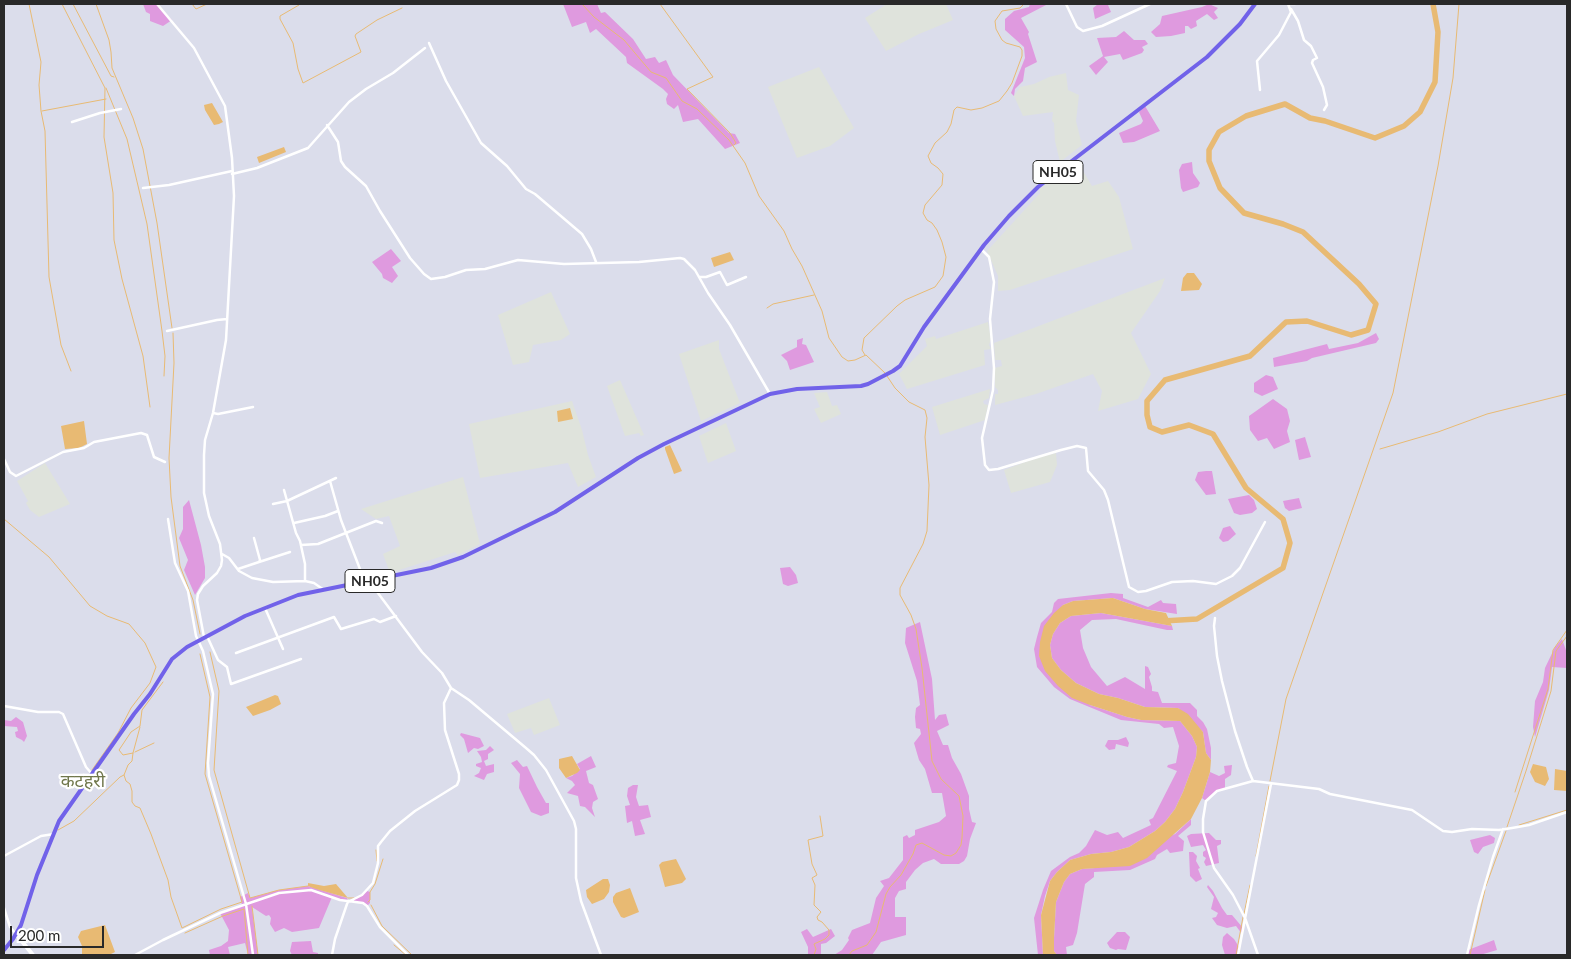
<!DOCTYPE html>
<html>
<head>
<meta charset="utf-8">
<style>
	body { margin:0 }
	#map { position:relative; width:1571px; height:959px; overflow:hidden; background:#dbddeb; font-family:Lato,sans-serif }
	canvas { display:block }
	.frame { position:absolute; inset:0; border:5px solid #292929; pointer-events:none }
	.scale { position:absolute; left:10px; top:926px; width:94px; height:22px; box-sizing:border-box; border:2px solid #292929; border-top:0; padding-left:6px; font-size:15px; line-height:18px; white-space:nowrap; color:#292929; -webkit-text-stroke:4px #fff; paint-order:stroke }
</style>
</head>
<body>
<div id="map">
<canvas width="1571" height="959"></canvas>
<div class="frame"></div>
<div class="scale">200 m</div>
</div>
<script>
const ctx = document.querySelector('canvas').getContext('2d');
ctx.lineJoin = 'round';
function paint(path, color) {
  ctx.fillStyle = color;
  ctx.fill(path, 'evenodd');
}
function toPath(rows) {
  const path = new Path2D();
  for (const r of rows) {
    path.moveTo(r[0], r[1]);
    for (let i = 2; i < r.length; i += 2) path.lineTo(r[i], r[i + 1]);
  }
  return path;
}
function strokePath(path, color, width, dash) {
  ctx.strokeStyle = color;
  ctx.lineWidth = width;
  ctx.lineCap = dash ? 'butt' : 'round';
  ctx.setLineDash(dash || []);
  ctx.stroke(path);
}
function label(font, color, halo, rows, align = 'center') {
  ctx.font = font + ' Lato,"Noto Sans Devanagari",sans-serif';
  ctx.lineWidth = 4.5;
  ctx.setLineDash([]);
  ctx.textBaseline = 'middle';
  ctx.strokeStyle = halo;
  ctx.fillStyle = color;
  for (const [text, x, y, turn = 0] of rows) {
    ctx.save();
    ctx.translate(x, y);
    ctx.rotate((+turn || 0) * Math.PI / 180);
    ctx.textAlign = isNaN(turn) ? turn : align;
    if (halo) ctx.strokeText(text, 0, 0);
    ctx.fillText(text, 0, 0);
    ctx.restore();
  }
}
paint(toPath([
	[887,4,946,4,953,20,919,34,886,51,865,18],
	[819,67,854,128,830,146,797,158,768,87],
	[1066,73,1068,90,1079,95,1076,121,1082,145,1060,162,1055,141,1054,123,1052,121,1053,112,1023,116,1014,96,1020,87,1034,84,1049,77],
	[1077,161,1092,186,1108,181,1119,197,1133,249,1010,290,998,291,998,276,987,251,1040,193,1040,189],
	[1165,278,1160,291,1131,333,1151,374,1138,399,1098,411,1102,391,1093,374,1036,394,995,405,995,394,998,394,998,390,995,387,995,368,1002,366,1001,360,995,360,994,343],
	[551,292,570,334,561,340,533,345,529,362,513,365,498,315],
	[988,322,991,339,989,345,991,349,984,350,985,365,907,389,899,374,927,346,925,339,935,336,936,339],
	[719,340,719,349,740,403,701,421,679,354],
	[620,380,644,435,641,436,639,433,625,436,607,386],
	[990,389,989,398,983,401,984,404,988,405,985,420,940,435,932,407],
	[827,392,832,406,837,405,841,414,821,423,814,409,820,407,814,393],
	[572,401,582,430,588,455,596,477,578,487,568,463,480,478,469,424],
	[726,423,736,451,708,463,699,436],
	[1056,453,1057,465,1050,482,1011,493,1004,470,1033,459],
	[45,463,70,504,39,517,30,510,26,503,28,501,17,481],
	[463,477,480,544,458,555,455,552,390,573,383,554,400,546,389,516,376,519,361,509],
	[549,698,560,725,534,735,531,728,515,733,507,714]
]), '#dfe3dc');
paint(toPath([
	[143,4,157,4,172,20,163,26,150,21,150,14,146,12],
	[563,4,597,4,601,13,605,12,633,39,646,59,655,57,659,63,666,60,673,75,729,133,735,134,740,143,725,149,698,119,683,122,678,105,674,109,667,104,666,99,668,94,663,89,627,63,626,57,596,29,590,33,586,22,572,27],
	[1030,4,1048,4,1021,18,1029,32,1028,34,1037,62,1025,68,1023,81,1015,89,1014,96,1011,93,1025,58,1024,47,1005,30,1005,19,1014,11,1029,7],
	[1098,4,1108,5,1111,12,1095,19,1093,8],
	[1209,4,1218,8,1214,12,1218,18,1214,20,1207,14,1196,21,1197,26,1191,29,1188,26,1185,26,1185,33,1171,36,1156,37,1151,32,1160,24,1162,16,1202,7],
	[1124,31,1134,40,1145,40,1148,44,1142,47,1144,50,1142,53,1123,60,1120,54,1104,57,1108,62,1096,75,1089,66,1103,56,1097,38,1116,37],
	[1145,106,1160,131,1134,142,1123,143,1119,133,1141,124,1143,121,1139,112],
	[1192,162,1193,173,1200,183,1198,187,1183,192,1181,188,1179,170,1182,164],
	[391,249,401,261,392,267,398,276,392,283,383,278,382,274,372,262],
	[1376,333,1379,339,1376,343,1312,358,1307,361,1274,367,1273,358,1327,344,1329,349,1358,343],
	[803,338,802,344,806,345,814,362,790,370,787,361,781,355,797,347,797,340],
	[1266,375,1273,377,1278,389,1262,396,1254,392,1254,383],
	[1273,399,1287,409,1290,421,1287,431,1290,442,1274,449,1267,438,1258,441,1250,430,1249,416],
	[1305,437,1311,457,1299,460,1295,440],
	[1206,471,1212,471,1216,494,1206,495,1195,480,1198,472],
	[1249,495,1254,500,1257,509,1252,513,1240,515,1234,513,1228,499],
	[1299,498,1302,508,1289,511,1285,508,1283,501],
	[189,500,201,545,205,567,205,578,195,595,184,570,188,560,179,538,183,529,183,507],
	[1230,526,1236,534,1228,541,1223,542,1219,538,1223,528],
	[790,567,796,575,798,583,788,586,783,584,780,568],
	[1111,593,1123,594,1123,598,1148,607,1161,600,1163,603,1176,604,1177,614,1145,609,1113,598,1073,601,1063,605,1039,656,1090,705,1127,717,1141,720,1180,721,1192,736,1197,747,1196,757,1183,792,1175,809,1165,822,1155,831,1129,847,1111,852,1091,854,1070,860,1057,872,1050,881,1045,896,1041,915,1043,955,1038,955,1034,918,1043,890,1051,871,1070,857,1079,853,1086,846,1095,830,1107,835,1118,832,1123,838,1151,825,1149,820,1153,818,1177,771,1167,767,1168,765,1176,763,1179,746,1173,727,1164,728,1159,724,1121,720,1070,699,1054,687,1037,667,1034,649,1037,637,1041,623,1052,612,1054,603,1058,599],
	[1101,613,1172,626,1173,630,1167,630,1116,619,1092,620,1080,630,1083,648,1091,667,1107,686,1125,677,1145,689,1145,666,1148,667,1151,674,1149,677,1152,687,1152,691,1158,692,1162,703,1190,703,1197,710,1197,716,1203,722,1207,729,1211,748,1211,760,1206,753,1203,732,1178,708,1145,707,1118,698,1099,694,1076,683,1061,670,1052,658,1050,645,1053,634,1060,623,1071,616],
	[920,622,932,679,935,720,939,715,946,714,949,725,937,731,943,745,948,745,952,758,961,774,969,796,969,809,972,822,976,823,970,839,967,856,964,861,959,864,941,864,934,859,923,863,915,870,906,882,906,889,899,891,895,898,895,917,906,917,906,935,881,942,872,955,834,955,842,950,849,940,848,938,852,930,870,923,876,898,884,886,880,881,889,878,903,860,903,837,907,835,909,838,915,835,915,830,939,822,946,816,942,793,932,793,925,769,919,760,914,743,921,734,920,729,916,728,915,717,916,708,920,705,917,681,905,643,906,628],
	[1562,639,1567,653,1567,668,1552,667,1549,690,1535,737,1533,727,1535,701,1543,682,1545,668,1555,647],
	[16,717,23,722,27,736,24,742,22,740,16,737,15,732,18,731,17,727,4,726,4,720,11,721],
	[461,733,480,738,484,746,478,749,474,748,468,753,464,739,460,735],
	[1126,737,1129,743,1128,747,1116,744,1115,749,1109,750,1105,746,1108,740,1118,740],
	[490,746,494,750,488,754,488,759,484,761,486,766,494,764,494,772,487,774,484,780,474,776,479,773,481,768,476,766,476,764,482,762,481,757,477,751,486,750],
	[591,756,596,767,586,771,589,783,593,785,598,799,593,802,592,808,595,817,585,807,580,806,578,796,567,793,575,785,572,781,566,778,572,776,580,769,577,764],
	[517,760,523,767,527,766,537,787,546,803,549,803,549,813,541,816,531,812,519,788,520,774,511,763],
	[1232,765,1231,775,1225,779,1225,788,1217,791,1206,801,1202,798,1210,772,1219,776,1225,773,1224,766],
	[633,785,638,785,636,797,639,806,648,805,651,817,640,820,645,834,635,836,632,821,627,823,625,806,630,805,627,796,628,788],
	[1191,819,1191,825,1178,836,1184,841,1183,851,1170,853,1167,849,1157,855,1155,859,1130,870,1094,872,1094,877,1085,884,1077,933,1073,945,1066,947,1067,955,1057,955,1054,951,1054,938,1056,902,1064,882,1070,874,1082,869,1095,868,1175,834],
	[1209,833,1216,840,1221,840,1221,844,1217,846,1219,863,1206,866,1204,862,1206,858,1203,856,1203,852,1206,850,1203,845,1191,847,1187,836,1191,834],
	[1490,835,1495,838,1494,843,1483,847,1478,854,1474,852,1470,840],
	[1189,852,1193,852,1197,856,1196,861,1200,868,1198,869,1202,879,1196,882,1190,876],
	[1208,885,1213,891,1222,908,1227,915,1232,915,1243,928,1242,934,1236,926,1227,928,1217,925,1212,918,1216,917,1218,913,1211,909,1214,897,1207,887],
	[308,886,347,898,348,901,358,898,367,891,370,892,370,903,367,906,363,903,348,902,332,897,319,928,292,932,284,928,275,932,270,924,271,918,269,915,266,916,252,907,258,955,248,955,245,943,228,947,230,955,210,955,209,950,221,946,228,941,229,930,220,913,242,905,240,897,248,893,250,898,279,890],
	[831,929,835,936,826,943,821,944,821,955,808,955,808,947,801,932,807,929,813,937],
	[1117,932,1125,932,1130,937,1126,950,1118,949,1116,950,1110,948,1107,943],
	[1227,933,1234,939,1239,947,1238,955,1225,955,1222,945,1223,937],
	[1494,940,1497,950,1480,955,1467,955,1468,950],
	[311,941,313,952,318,953,318,955,292,955,290,951,292,942]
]), '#df9adf');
paint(toPath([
	[212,103,223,122,219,124,214,125,205,110,204,105],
	[284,147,286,152,259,163,257,157],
	[730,252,734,260,714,267,711,258],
	[1187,273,1194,273,1202,284,1199,290,1181,291,1183,278],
	[570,408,573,419,558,422,557,411],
	[84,421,87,444,79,448,65,449,61,426],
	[670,445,682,471,674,474,665,449,665,447],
	[1113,598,1145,609,1166,613,1172,626,1101,613,1071,616,1060,623,1053,634,1050,645,1052,658,1061,670,1076,683,1099,694,1118,698,1145,707,1178,708,1188,714,1203,732,1206,753,1211,760,1210,772,1202,798,1191,819,1147,858,1130,866,1082,869,1070,874,1064,882,1056,902,1054,938,1054,951,1057,955,1043,955,1041,915,1050,881,1057,872,1070,860,1091,854,1111,852,1129,847,1155,831,1165,822,1175,809,1183,792,1196,757,1197,747,1192,736,1180,721,1141,720,1127,717,1090,705,1072,698,1058,686,1045,671,1039,656,1040,642,1044,626,1054,613,1063,605,1073,601],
	[275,695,278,696,281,704,270,710,253,716,246,707],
	[572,756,580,770,577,773,566,778,559,768,559,759],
	[1533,764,1546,767,1549,779,1545,786,1535,782,1530,772],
	[1555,769,1567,771,1567,791,1554,790],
	[676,859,686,879,682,883,665,887,659,865,662,862],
	[603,879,608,879,610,885,609,892,604,899,592,904,587,897,586,890],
	[308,883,324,886,336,884,348,898,316,889,308,886],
	[630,888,639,912,624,918,621,917,613,902,613,897,616,893],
	[105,925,115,952,109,955,82,955,82,946,78,937,81,931]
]), '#e8ba73');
strokePath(toPath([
	[29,4,41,62,39,85,41,111,45,131,49,277,61,345,71,371],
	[62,4,105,88,104,137,113,193,114,240,122,279,143,356,150,407],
	[73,4,111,76,114,77],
	[96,4,109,40,111,52,112,68,133,118,143,149,157,223,172,328],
	[192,4,196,9,207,4],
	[298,4,299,5,280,16,280,19,293,43,298,69,303,83,361,52,355,36,356,34,377,20,402,8],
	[582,4,594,17,624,40,651,72,666,78,682,101,697,109,729,140,745,163,759,196,784,231,792,249,802,266,822,311,829,338,842,357,848,361,855,360,866,355,885,373],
	[660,4,713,77,687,89,730,133,736,143,734,145],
	[106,88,127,139,147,224,162,331,165,356,164,376],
	[42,111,106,99],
	[767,308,773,304,814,295],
	[173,333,174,363,169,458,171,497,180,566,193,600,200,634],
	[865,355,862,350,864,338,897,306,905,300,935,287,943,276,946,257,942,242,937,230,932,223,927,220,923,213,925,205,942,185,943,174,938,168,931,163,928,156,935,143,947,132,951,124,954,110,957,107,971,110,982,108,999,101,1007,91,1012,83,1022,56,1022,50,1020,47,1006,43,1002,40,996,29,995,21,1002,11,1020,8,1024,4],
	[1380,449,1438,432,1487,414,1567,394],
	[4,519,49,557,90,606,107,616,129,624,145,643,156,667,150,683,131,708,118,733,92,770],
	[210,652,219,691,214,770,250,898,279,890,308,886],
	[163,682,142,710,140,726,131,732,119,750,123,755,133,753,132,761,128,765,124,775,126,781,130,784,132,791,132,802,135,806,140,808,151,834,168,880,171,897,182,928,221,909,242,902,205,774,210,697,200,654],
	[135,752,154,743],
	[133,753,140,727],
	[1270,781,1286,699,1393,393,1438,166,1453,78,1459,4],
	[1515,792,1548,689,1553,650,1567,630],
	[1519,825,1567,810],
	[1507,827,1526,771,1551,691,1556,651,1567,636],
	[58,830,74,821,120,777,124,775],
	[376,850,377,861],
	[1256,856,1269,786],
	[1486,886,1506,831],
	[348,898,354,898],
	[368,902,370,900,370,892,375,884,383,859],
	[371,905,382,926,412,955],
	[252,906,258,955],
	[1244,914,1250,885],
	[185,933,223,916,244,909,248,955],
	[394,945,406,955],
	[814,955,816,949,814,944,825,939,829,935,829,930,822,922,818,920,817,917,821,912,814,905,815,885,812,878,817,875,812,864,808,840,823,836,820,816],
	[849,955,852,951,867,945,876,932,886,894,890,887,901,875,913,854,916,845,922,843,944,855,951,856,956,853,961,845,962,838,963,816,959,796,941,779,932,761,922,668,916,629,911,615,900,595,900,588,923,544,927,531,929,485,925,437,927,418,925,410,909,402,895,388,887,376],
	[1236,955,1243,917],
	[1470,955,1485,890]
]), '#e8ba73', 1);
strokePath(toPath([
	[1163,621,1197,619,1283,568,1290,543,1283,519,1246,488,1213,434,1189,425,1162,432,1150,427,1147,415,1147,401,1165,380,1250,356,1286,322,1307,321,1351,335,1368,330,1376,304,1359,284,1303,232,1283,224,1244,213,1220,188,1209,161,1209,150,1219,132,1246,116,1285,104,1310,118,1325,121,1375,138,1404,126,1420,112,1435,82,1438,32,1433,4]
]), '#e8ba73', 5.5);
strokePath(toPath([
	[157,4,194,48,225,106,232,158,234,196,226,340,213,413,205,440,204,455,204,493,209,516,220,544,222,560,221,566,217,573,203,586,198,594,197,600,204,637],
	[1066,4,1077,27,1083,31,1102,26,1150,4],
	[1289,4,1295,4],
	[1291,9,1298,21,1304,40,1311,46,1317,58,1313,60,1312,63,1323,87,1327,105,1324,110],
	[429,43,446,81,481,143,507,166,526,189,535,194,582,234,591,249,596,262],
	[1260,90,1257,61,1279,35,1291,12,1288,4],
	[72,122,100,113,121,109],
	[327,125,338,142,341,161,345,167,366,186,380,211,410,258,424,274,431,279,445,277,466,270,485,269,518,260,564,264,639,262,680,258,684,259,695,270,708,293,730,325,770,394],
	[232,174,257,168,308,148,349,102,366,89,393,73,425,48],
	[143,188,169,185,232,171],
	[981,249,989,257,994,282,990,319,994,368,993,390,982,438,985,465,989,470,998,469,1061,450,1077,446,1086,448,1088,471,1104,490,1108,500,1129,587,1138,592,1146,591,1172,582,1193,581,1216,584,1232,576,1240,568,1265,522],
	[700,277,706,277,720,272,727,285,746,277],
	[167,331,217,320,227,319],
	[213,413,218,414,253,407],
	[4,459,10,472,16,476,63,452,84,448,94,442,141,433,147,435,154,457,165,462],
	[330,481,341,520,365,582],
	[284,490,296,533,300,541,305,564,305,581],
	[273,504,287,501,336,478],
	[168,519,175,563,188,591,196,636,203,651,213,694,208,763,209,776,246,904,253,955],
	[294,523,325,516,338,511],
	[301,545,318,544,376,521,382,523],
	[222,554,229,558,239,571,252,578,273,582,305,581,314,583,324,590],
	[259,562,290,552],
	[238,569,259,562,260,560,254,538],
	[369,581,422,652,442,673,451,688,469,700,526,748,534,755,546,770,574,821,576,829,576,878,581,901,601,955],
	[265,608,283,649],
	[1215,618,1214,626,1217,656,1222,681,1235,731,1247,767,1253,781],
	[207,636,218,660,227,667,231,684,301,659],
	[236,653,334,617,341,629,374,619,380,622,396,616],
	[4,706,38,712,59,712,63,714,86,767,92,774],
	[4,856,41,836,54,834],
	[4,908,10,927,16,934],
	[135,955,163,940,220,913,279,893,311,890,340,900,363,903,367,906,380,927,408,955],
	[332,955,335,939,347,904,348,902,362,895,373,883,378,863,378,846,381,842,390,831,415,811,457,785,459,780,459,774,445,730,444,703,451,688],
	[1238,955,1271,784],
	[1258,955,1245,918,1233,895,1214,868,1203,832,1203,819,1206,801,1217,791,1253,781,1319,789,1330,794,1412,810,1443,831,1452,832,1472,829,1499,830,1512,828,1529,825,1567,812],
	[1467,955,1479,905,1493,857,1503,829]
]), '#fff', 2.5);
strokePath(toPath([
	[16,934,33,955]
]), '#fff', 4);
strokePath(toPath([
	[4,950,13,939,21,925,37,875,59,821,134,714,150,694,172,659,187,647,245,616,298,595,431,568,463,557,555,512,638,458,664,444,770,394,797,389,861,386,868,384,893,371,900,366,924,327,984,245,1009,216,1038,187,1207,57,1240,24,1255,4]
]), '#7162e9', 4);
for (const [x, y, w] of [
	[1058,172,50],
	[370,581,50]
]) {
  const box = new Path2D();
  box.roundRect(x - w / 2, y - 11.5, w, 23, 4);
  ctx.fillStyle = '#fff';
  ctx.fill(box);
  strokePath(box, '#292929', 1);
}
label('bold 14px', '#292929', null, [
	["NH05",1058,172],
	["NH05",370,581]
]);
label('18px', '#70774c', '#fff', [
	["कटहरी",83,781]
]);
</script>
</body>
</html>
